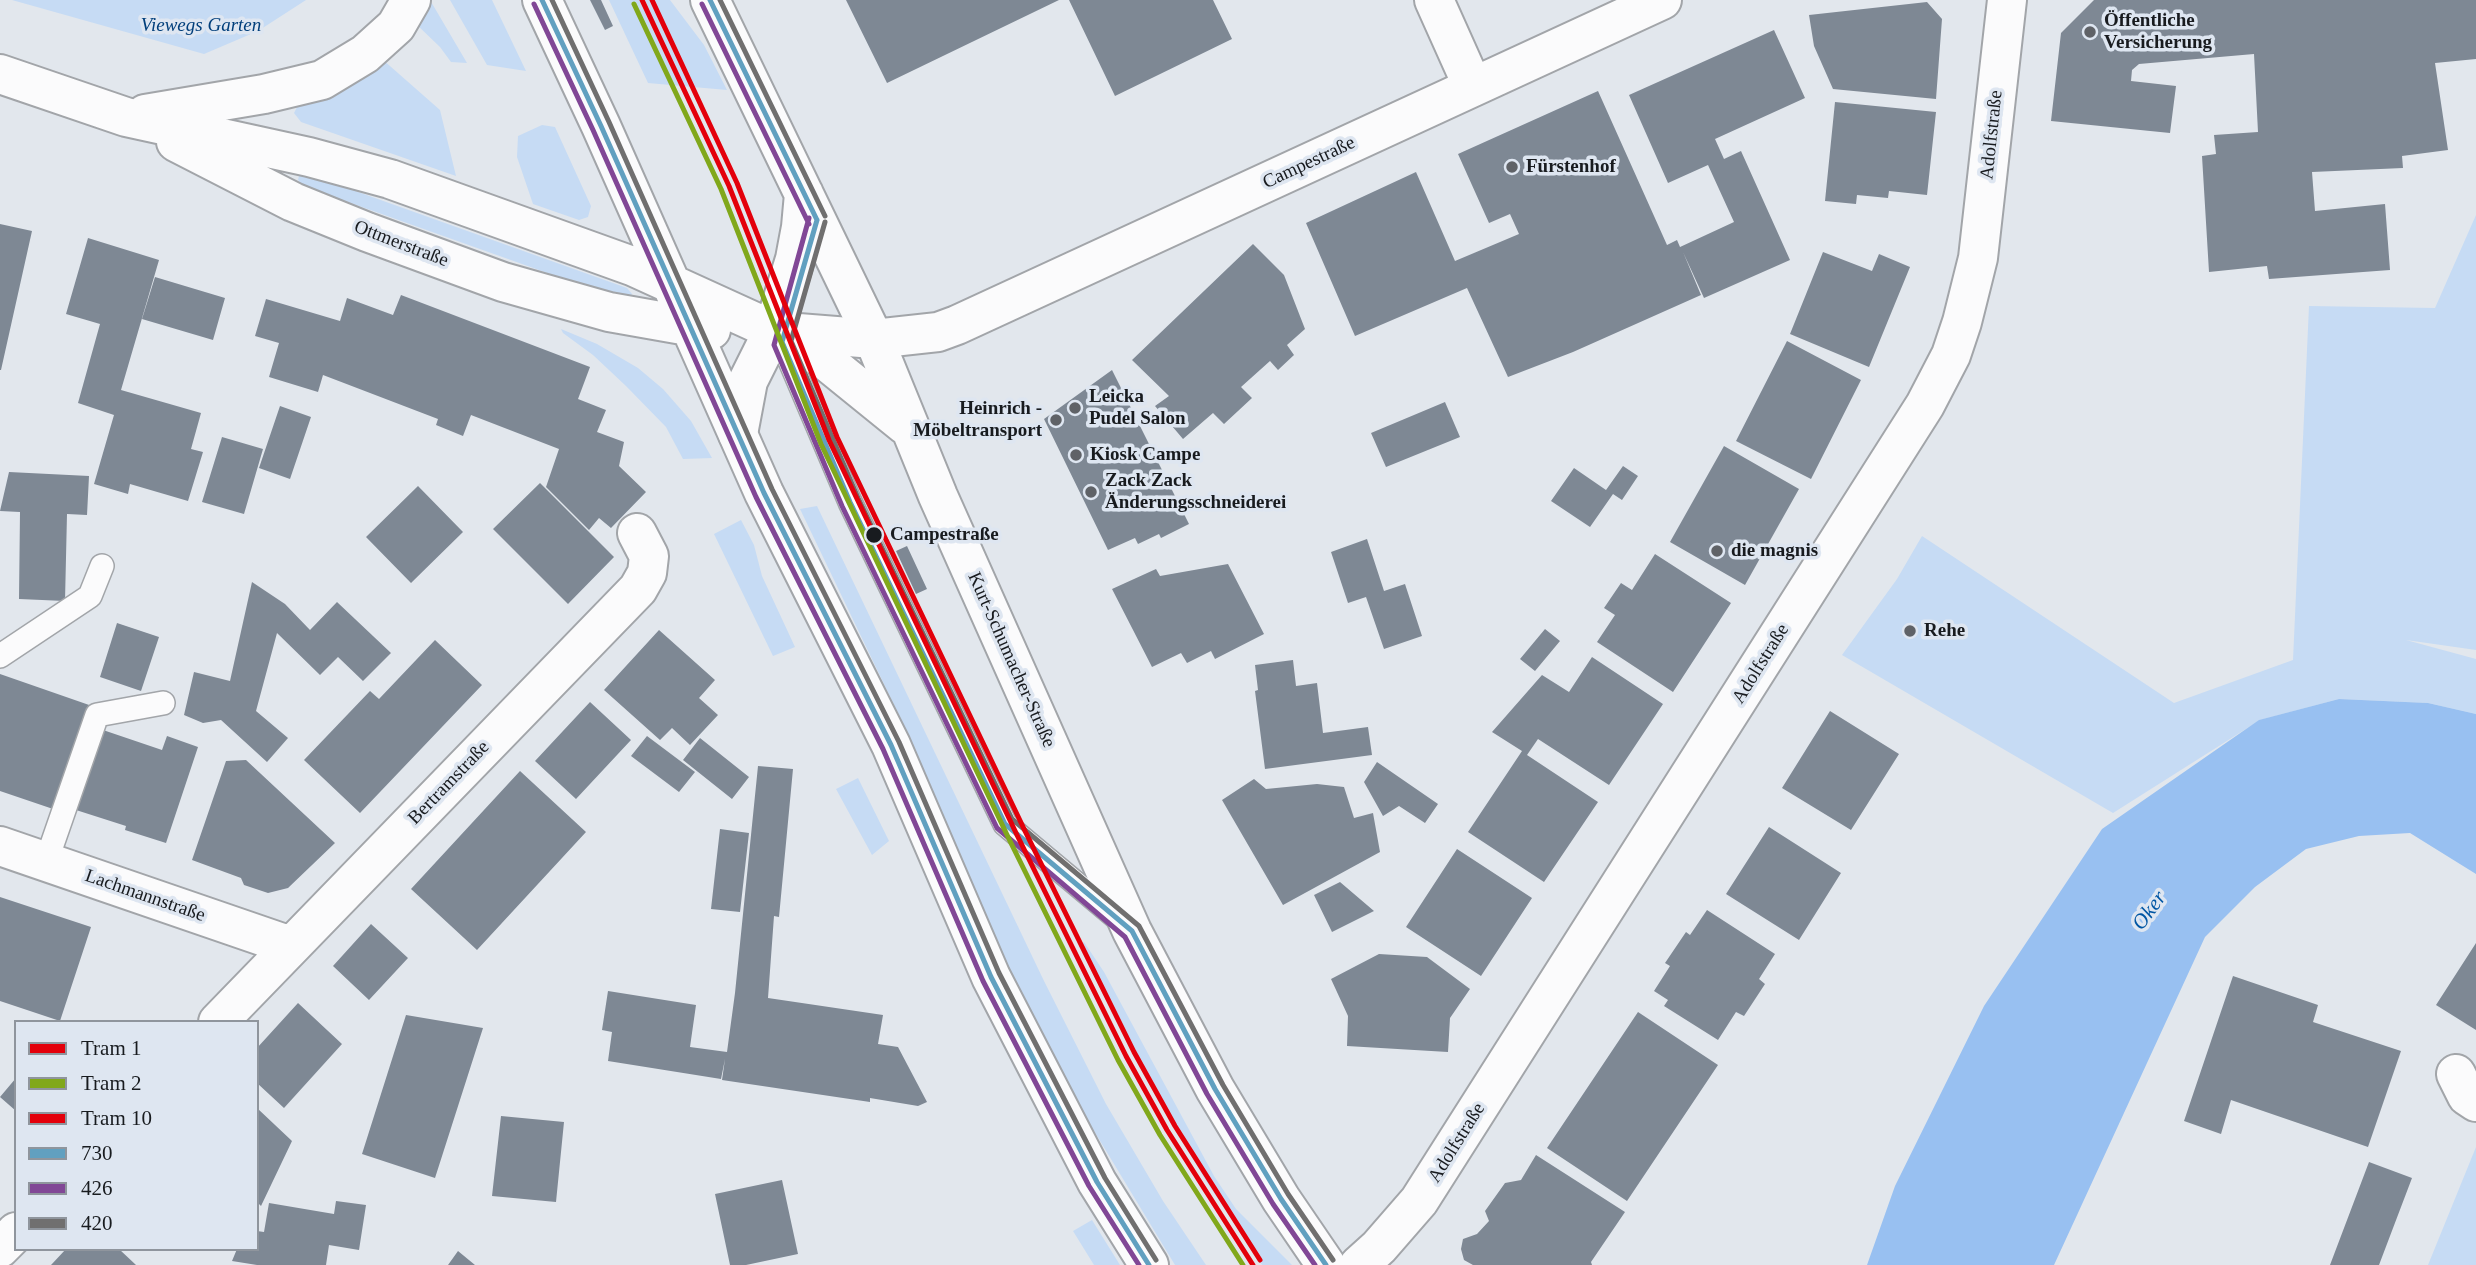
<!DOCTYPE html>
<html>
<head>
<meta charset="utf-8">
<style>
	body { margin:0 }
	#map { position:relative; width:2476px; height:1265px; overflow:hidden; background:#e2e7ed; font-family:"Times New Roman",serif }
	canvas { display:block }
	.legend { position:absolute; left:14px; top:1020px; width:245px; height:231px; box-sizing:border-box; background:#dee6f1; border:2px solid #8f959d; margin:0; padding:9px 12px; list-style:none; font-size:21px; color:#181b1f }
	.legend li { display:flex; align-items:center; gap:14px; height:35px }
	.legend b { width:35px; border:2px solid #8f959d }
</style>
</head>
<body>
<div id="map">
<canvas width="2476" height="1265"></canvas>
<ul class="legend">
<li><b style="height:9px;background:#e3000b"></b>Tram 1</li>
<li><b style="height:9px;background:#81a81b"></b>Tram 2</li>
<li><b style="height:9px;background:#e3000b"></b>Tram 10</li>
<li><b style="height:9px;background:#61a0c0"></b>730</li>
<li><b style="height:9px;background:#814796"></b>426</li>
<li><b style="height:9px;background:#706f6f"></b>420</li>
</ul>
</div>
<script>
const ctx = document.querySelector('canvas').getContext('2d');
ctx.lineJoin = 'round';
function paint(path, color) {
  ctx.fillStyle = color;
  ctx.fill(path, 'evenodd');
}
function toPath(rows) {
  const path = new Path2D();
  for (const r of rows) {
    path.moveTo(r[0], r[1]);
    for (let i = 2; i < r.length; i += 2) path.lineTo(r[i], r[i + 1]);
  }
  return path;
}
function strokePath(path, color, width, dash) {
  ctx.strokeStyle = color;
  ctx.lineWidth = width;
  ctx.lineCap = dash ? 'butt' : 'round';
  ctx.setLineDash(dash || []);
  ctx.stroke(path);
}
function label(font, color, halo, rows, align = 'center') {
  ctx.font = font + ' "Times New Roman",serif';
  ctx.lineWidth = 7;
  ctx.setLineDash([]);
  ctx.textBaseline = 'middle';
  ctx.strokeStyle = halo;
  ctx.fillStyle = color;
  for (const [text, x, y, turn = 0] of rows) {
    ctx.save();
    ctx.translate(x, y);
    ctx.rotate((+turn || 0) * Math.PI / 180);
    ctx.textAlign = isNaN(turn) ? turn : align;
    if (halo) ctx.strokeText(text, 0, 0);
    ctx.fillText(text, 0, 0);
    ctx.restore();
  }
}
paint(toPath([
	[12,0,306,0,258,31,204,54],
	[430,0,467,63,451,62,440,47,415,23],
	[450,0,492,0,526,71,487,65],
	[609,0,670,0,704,45,727,90,648,83],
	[382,59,440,110,456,176,301,122,294,113,300,101],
	[542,125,555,127,591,206,588,217,579,220,533,204,517,157,518,136],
	[305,173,627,288,632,294,630,299,626,301,303,186,298,180,299,176],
	[2476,215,2476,650,2406,640,2476,659,2476,714,2428,703,2339,699,2260,720,2113,813,1842,655,1897,579,1922,536,2174,703,2293,660,2309,306,2435,308],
	[561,329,597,344,638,368,663,389,691,421,712,458,683,459,666,427,626,386,593,355,563,333],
	[817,506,1044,981,1106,1104,1163,1201,1206,1265,1175,1265,1085,1116,1020,993,963,876,942,827,923,768,906,730,800,509],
	[741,520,754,545,762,576,795,647,773,656,714,534],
	[858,778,889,841,872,855,836,789],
	[1084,942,1104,972,1214,1176,1236,1209,1292,1265,1262,1265,1206,1181,1144,1075,1079,946],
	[2476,1147,2476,1265,2428,1265],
	[1092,1220,1120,1265,1094,1265,1073,1231]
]), '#c6dbf4');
paint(toPath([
	[2339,699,2428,703,2476,714,2476,874,2410,833,2359,836,2306,849,2255,887,2205,937,2054,1265,1867,1265,1895,1186,1984,1006,2102,829,2259,720]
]), '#98c0f1');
paint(toPath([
	[590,0,601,0,613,26,605,30],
	[846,0,1059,0,887,83],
	[1069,0,1213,0,1232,39,1115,96],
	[2094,0,2476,0,2476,59,2435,63,2448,150,2402,156,2403,168,2312,172,2315,211,2385,204,2390,270,2269,279,2267,266,2209,272,2202,156,2216,154,2214,135,2258,132,2254,54,2139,64,2132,70,2131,81,2176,86,2170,133,2051,121,2061,33],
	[1927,2,1942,19,1936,99,1833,89,1814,46,1809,15],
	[1774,30,1805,98,1715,139,1724,159,1741,151,1790,260,1704,298,1683,252,1701,295,1573,352,1508,377,1467,288,1355,336,1306,223,1416,172,1455,261,1519,234,1510,214,1489,223,1458,154,1598,91,1667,245,1677,240,1680,247,1734,222,1708,165,1668,183,1629,95],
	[1835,102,1936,112,1927,195,1889,191,1888,198,1857,195,1856,204,1825,201],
	[0,224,32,231,1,370,0,370],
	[88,238,159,260,121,390,201,413,191,449,203,452,188,501,130,484,128,494,94,484,114,415,78,403,100,324,66,314],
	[1253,244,1284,275,1305,329,1287,345,1294,355,1278,370,1270,361,1241,387,1252,398,1224,424,1213,413,1183,439,1155,406,1169,396,1132,360],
	[1823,252,1872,271,1879,254,1910,267,1869,367,1790,334],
	[155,277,225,298,213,340,142,319],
	[401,295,590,367,578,399,606,410,597,432,624,442,619,466,646,492,611,528,599,518,589,530,546,487,559,449,471,415,463,436,436,425,438,419,323,375,318,392,269,377,279,343,255,336,266,299,340,321,347,298,393,315],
	[1787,341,1861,380,1811,479,1736,441],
	[1112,370,1189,524,1161,538,1159,534,1138,544,1135,538,1108,550,1044,419],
	[1445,402,1460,437,1386,467,1371,433],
	[280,406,311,417,290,479,259,468],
	[222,437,263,449,244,514,202,502],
	[1724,446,1799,489,1745,585,1670,542],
	[1623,466,1638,476,1622,500,1613,494,1590,527,1551,501,1574,468,1606,490],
	[9,472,89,476,87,515,67,514,65,601,19,599,20,512,0,511],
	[540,483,614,557,568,604,493,529],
	[418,486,463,532,411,583,366,537],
	[1367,539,1384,591,1405,584,1422,636,1384,649,1366,597,1348,603,1331,552],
	[907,546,927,589,916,594,896,551],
	[1655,554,1731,603,1673,692,1597,642,1615,615,1604,608,1621,583,1632,590],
	[1228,564,1264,634,1215,659,1211,651,1187,663,1181,653,1152,667,1112,589,1156,569,1160,576],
	[252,582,285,604,310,630,337,602,391,653,363,681,338,657,320,675,277,633,256,711,288,738,267,762,221,720,203,723,184,715,194,672,230,681],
	[117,623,159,637,141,691,100,677],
	[1545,629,1560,641,1535,671,1520,659],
	[659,630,715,680,699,698,718,715,690,745,672,728,660,740,604,690],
	[435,640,482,685,360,813,304,760,370,691,379,699],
	[1592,657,1663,704,1609,785,1538,739,1527,755,1598,802,1544,882,1468,832,1522,751,1492,732,1542,675,1569,692],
	[1293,660,1296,686,1317,683,1323,733,1368,727,1372,755,1265,769,1255,691,1258,690,1255,665],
	[0,674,92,706,56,810,0,791],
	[590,702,631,740,576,799,535,761],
	[1830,711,1899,754,1851,830,1782,788],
	[103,730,162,750,167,736,198,747,166,843,125,830,126,826,76,810],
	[647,736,695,772,679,792,631,756],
	[700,738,749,777,732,799,683,760],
	[246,760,335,843,288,888,268,893,244,885,241,878,192,860,226,761],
	[1377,762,1438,804,1425,823,1399,806,1383,816,1364,782],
	[758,766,793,769,779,917,774,916,768,998,883,1015,878,1044,898,1047,927,1102,918,1106,870,1098,870,1102,722,1080,725,1059,721,1079,608,1061,612,1032,602,1030,608,991,696,1005,690,1047,727,1052,735,993],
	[520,771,586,832,477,950,411,889],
	[1254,779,1266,789,1317,784,1344,787,1354,818,1373,813,1380,852,1283,905,1222,800],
	[1769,827,1841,873,1799,940,1726,894],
	[720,829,749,833,740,912,711,909],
	[1457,849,1532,898,1481,976,1406,927],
	[1340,882,1374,911,1332,932,1314,895],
	[0,897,91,927,60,1021,0,1001],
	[1707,910,1775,954,1759,979,1765,984,1744,1016,1736,1012,1718,1040,1664,1006,1668,1000,1654,991,1670,966,1665,963,1686,932,1690,935],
	[371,924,408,958,369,1000,333,966],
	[2476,943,2476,1030,2436,1005],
	[1379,954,1427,957,1470,989,1450,1018,1448,1052,1347,1046,1348,1016,1331,979],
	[2233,976,2318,1005,2313,1022,2401,1051,2368,1147,2231,1100,2221,1134,2184,1121],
	[298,1003,342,1044,284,1108,257,1083,257,1048],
	[1638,1012,1718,1065,1627,1201,1547,1148],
	[406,1015,483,1028,435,1178,362,1154],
	[16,1078,16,1111,0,1097],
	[257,1108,292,1141,261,1206,257,1202],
	[501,1116,564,1122,556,1202,492,1196],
	[1536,1155,1625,1212,1591,1262,1592,1265,1473,1265,1464,1260,1461,1249,1463,1239,1477,1234,1489,1221,1485,1211,1505,1183,1521,1180],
	[2369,1162,2412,1178,2379,1265,2330,1265],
	[782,1180,798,1254,746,1265,730,1265,715,1194],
	[336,1201,366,1205,359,1250,329,1245,326,1265,257,1265,232,1261,237,1249,257,1249,257,1231,264,1232,269,1203,334,1214],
	[66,1249,119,1249,136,1265,51,1265],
	[458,1251,475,1265,448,1265]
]), '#7e8894');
const lane = toPath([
	[785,333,782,342,850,502,1005,824,1122,922],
	[0,656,90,596,102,566],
	[46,862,97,715,163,703]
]);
const street = toPath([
	[1434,0,1473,87],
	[738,434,748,381,773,331,874,339,938,332,957,325,1662,0],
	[0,846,291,946],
	[218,1022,638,589,647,573,649,556,637,533],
	[2456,1074,2467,1096,2476,1102],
	[0,1248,16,1232],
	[1359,1265,1379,1247,1419,1201,1925,405,1951,355,1962,322,1978,258,2007,0]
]);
const secondary = toPath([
	[542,0,601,126,764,493,891,745,991,977,1097,1182,1149,1265],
	[710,0,874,339,938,496,1132,931,1215,1089,1281,1199,1326,1265],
	[0,74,126,117,309,157,390,179,632,266,790,338,826,361,905,425],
	[145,114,264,94,322,80,365,54,396,26,411,0],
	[176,142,293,202,367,232,503,282,609,312,711,330],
	[773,331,795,259,801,227,804,194]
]);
strokePath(lane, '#a2a5a9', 26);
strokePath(street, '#a2a5a9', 42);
strokePath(secondary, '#a2a5a9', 42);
strokePath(lane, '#fbfbfc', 23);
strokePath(street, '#fbfbfc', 38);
strokePath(secondary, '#fbfbfc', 38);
strokePath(toPath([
	[542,0,601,126,764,493,891,745,991,977,1097,1182,1149,1265],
	[710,0,817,220],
	[817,220,782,342,850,502,1005,824,1132,931,1215,1089,1281,1199,1326,1265]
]), '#61a0c0', 5);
strokePath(toPath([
	[534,4,593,130,756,497,883,749,983,981,1089,1186,1139,1265],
	[702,4,809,224],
	[809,218,774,345,842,506,997,828,1125,937,1207,1094,1273,1204,1315,1265]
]), '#814796', 5);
strokePath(toPath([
	[552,0,609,122,772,489,899,742,999,973,1105,1178,1156,1260],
	[720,0,825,216],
	[825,222,791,341,858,498,1012,819,1139,926,1223,1085,1288,1194,1333,1260]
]), '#706f6f', 5);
strokePath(toPath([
	[642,0,729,186,829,440,1017,835,1126,1056,1167,1130,1253,1265]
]), '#e3000b', 5);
strokePath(toPath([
	[634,4,721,189,821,444,1009,839,1118,1060,1160,1135,1243,1265]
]), '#81a81b', 5);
strokePath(toPath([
	[652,0,737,183,837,437,1025,831,1134,1052,1175,1126,1260,1260]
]), '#e3000b', 5);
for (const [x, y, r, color] of [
	[2090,32,7,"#5f6267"],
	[1512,167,7,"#5f6267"],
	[1075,408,7,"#5f6267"],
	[1056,420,7,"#5f6267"],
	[1076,455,7,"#5f6267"],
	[1091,492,7,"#5f6267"],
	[874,535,9,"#181b1f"],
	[1717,551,7,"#5f6267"],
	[1910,631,7,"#5f6267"]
]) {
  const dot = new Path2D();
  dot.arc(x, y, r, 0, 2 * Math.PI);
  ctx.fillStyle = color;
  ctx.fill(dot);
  strokePath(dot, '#dee6f1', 2.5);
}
label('bold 19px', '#181b1f', '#dee6f1', [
	["Öffentliche",2104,21],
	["Versicherung",2104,43],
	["Fürstenhof",1526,167],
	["Leicka",1089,397],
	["Pudel Salon",1089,419],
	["Heinrich -",1042,409,"right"],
	["Möbeltransport",1042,431,"right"],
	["Kiosk Campe",1090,455],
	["Zack Zack",1105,481],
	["Änderungsschneiderei",1105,503],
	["die magnis",1731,551],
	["Rehe",1924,631]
], 'left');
label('italic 19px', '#023f7b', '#dee6f1', [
	["Viewegs Garten",201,26]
]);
label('19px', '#181b1f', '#dee6f1', [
	["Adolfstraße",1992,135,-84],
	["Campestraße",1309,163,-25],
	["Ottmerstraße",401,244,21],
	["Kurt-Schumacher-Straße",1011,660,66],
	["Adolfstraße",1761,664,-58],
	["Bertramstraße",449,783,-46],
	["Lachmannstraße",145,896,19],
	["Adolfstraße",1457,1143,-58]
]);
label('bold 19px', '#181b1f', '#dee6f1', [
	["Campestraße",890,535]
], 'left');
label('italic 21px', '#0056a4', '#dee6f1', [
	["Oker",2150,911,-54]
]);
</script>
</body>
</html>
